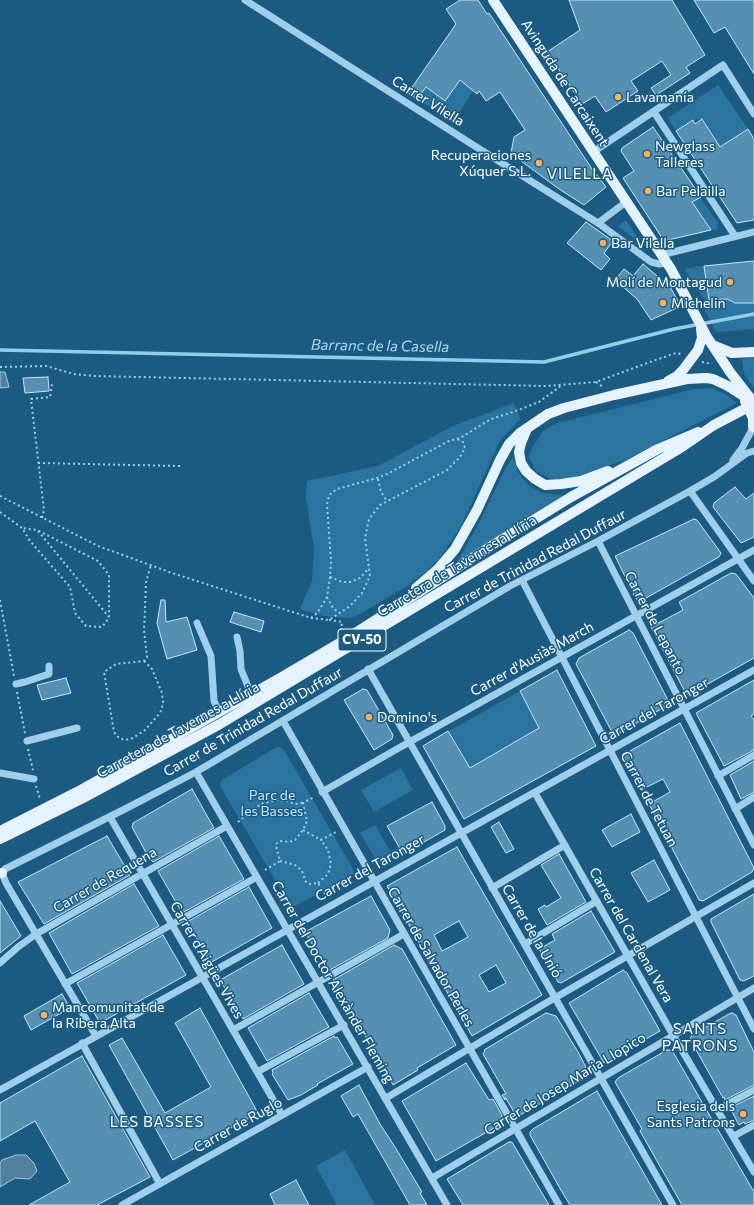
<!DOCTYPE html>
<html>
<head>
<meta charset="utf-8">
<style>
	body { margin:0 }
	canvas { display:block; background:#1b5b82 }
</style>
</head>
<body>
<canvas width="754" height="1205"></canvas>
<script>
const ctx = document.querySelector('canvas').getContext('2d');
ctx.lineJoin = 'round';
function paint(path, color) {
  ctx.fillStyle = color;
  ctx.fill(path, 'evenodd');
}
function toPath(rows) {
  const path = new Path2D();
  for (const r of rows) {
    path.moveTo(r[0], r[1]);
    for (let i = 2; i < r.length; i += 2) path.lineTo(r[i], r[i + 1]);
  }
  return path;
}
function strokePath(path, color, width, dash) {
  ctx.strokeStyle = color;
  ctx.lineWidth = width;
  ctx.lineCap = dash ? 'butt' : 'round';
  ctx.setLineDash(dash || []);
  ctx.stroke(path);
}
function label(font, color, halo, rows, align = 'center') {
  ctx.font = font + ' Commissioner,sans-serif';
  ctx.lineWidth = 3;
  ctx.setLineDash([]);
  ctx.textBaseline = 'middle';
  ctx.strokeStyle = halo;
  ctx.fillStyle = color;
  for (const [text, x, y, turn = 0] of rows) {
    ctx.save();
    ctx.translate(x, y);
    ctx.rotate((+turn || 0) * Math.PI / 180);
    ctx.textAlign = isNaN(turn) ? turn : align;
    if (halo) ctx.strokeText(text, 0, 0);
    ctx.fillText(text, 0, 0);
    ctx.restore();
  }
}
paint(toPath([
	[460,80,473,91,453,122,448,118,449,110,443,106,435,110,417,99,426,87,445,101],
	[718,85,748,129,720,147,702,119,692,120,676,131,668,118],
	[700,197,718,223,717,229,711,230,692,202],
	[626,220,642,244,641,244,618,226],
	[704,266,709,300,727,299,735,303,754,303,754,329,716,332,701,302,705,301,685,270,692,267],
	[754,357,754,388,745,376,743,368,742,359],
	[711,388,725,394,737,403,625,460,572,478,551,479,536,471,529,457,533,447,542,432,557,423,694,389],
	[514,403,520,419,500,441,461,526,439,559,426,572,407,586,360,614,351,618,324,616,300,609,312,581,314,549,306,498,307,481,378,466,453,426],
	[513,457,518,472,528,485,542,493,565,496,457,563,482,517,505,469],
	[520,691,539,728,470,768,449,731],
	[280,747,284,750,353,869,354,873,351,877,293,907,290,905,220,786,220,783,222,780,275,748],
	[401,768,413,790,374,812,361,790],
	[375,825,393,856,379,865,360,833],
	[345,1150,375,1205,337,1205,316,1166]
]), '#2b749f');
const water = toPath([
	[0,372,5,372,9,387,0,388,0,372],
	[16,1155,26,1155,34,1163,37,1171,30,1179,15,1178,0,1187,0,1163,2,1160,16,1155]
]);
paint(water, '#53819d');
strokePath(water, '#93cdec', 1);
strokePath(toPath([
	[0,350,544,362,674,329,754,314]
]), '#93cdec', 3.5);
const building = toPath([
	[460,0,478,0,487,14,489,13,596,175,597,175,606,187,584,205,559,189,513,155,511,153,514,137,525,130,500,92,486,101,479,91,477,94,460,80,445,101,426,87,417,99,408,93,456,24,446,9,460,0],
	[569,0,672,0,705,55,686,67,690,73,656,95,651,88,671,75,662,61,631,81,638,91,606,112,595,96,582,104,547,52,580,30,569,0],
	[694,0,754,0,754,74,725,27,714,33,694,0],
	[702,119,720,147,748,129,754,139,754,220,737,223,676,131,693,120,695,124,702,119],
	[653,127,701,197,692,202,711,230,664,241,623,178,634,171,621,151,622,148,653,127],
	[586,222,613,241,604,253,610,259,601,270,567,243,586,222],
	[754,261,754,303,735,303,727,299,709,300,704,266,754,261],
	[643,264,670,287,681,306,651,320,637,299,615,280,624,269,633,276,643,264],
	[48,377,49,391,25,393,23,378,48,377],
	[735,487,746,499,754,493,754,537,741,543,713,507,714,503,735,487],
	[694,519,697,520,721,553,719,557,639,602,635,597,615,556,694,519],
	[731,573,736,574,754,598,754,658,688,695,685,692,651,627,683,610,679,602,731,573],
	[161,600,165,600,166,622,187,617,197,650,167,659,157,623,161,600],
	[234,612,264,621,261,632,230,622,234,612],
	[629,630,633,633,670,704,614,736,576,664,579,658,629,630],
	[557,670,596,746,464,819,423,746,448,731,470,768,539,728,520,691,557,670],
	[66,678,71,693,42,700,37,685,66,678],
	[754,680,754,714,751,716,754,720,754,750,724,766,696,713,754,680],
	[363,689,367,690,393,735,392,739,374,750,344,700,363,689],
	[680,723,754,868,752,872,703,901,699,900,649,804,670,792,663,779,641,790,623,755,680,723],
	[754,761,754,792,741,799,730,775,754,761],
	[192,789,214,828,153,862,151,860,150,860,132,827,133,823,192,789],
	[432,802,445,826,445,830,403,854,387,826,432,802],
	[631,814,640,832,612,847,602,830,631,814],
	[499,822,514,849,506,853,491,827,499,822],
	[107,836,130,875,44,924,18,882,107,836],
	[219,836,244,879,182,913,158,871,219,836],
	[457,847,542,995,472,1036,387,886,457,847],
	[459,921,468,937,442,951,434,935,459,921],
	[496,965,506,983,489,992,479,975,496,965],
	[559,854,586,902,547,925,538,909,545,905,546,907,561,898,541,865,559,854],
	[654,860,670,890,648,902,631,873,654,860],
	[134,884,159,926,72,974,49,933,134,884],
	[249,887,272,928,210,963,187,922,249,887],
	[754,894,754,976,744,981,740,980,711,922,711,919,754,894],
	[371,896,390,930,388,938,328,971,305,932,371,896],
	[0,901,21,936,0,953,0,901],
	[591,911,615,952,561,983,558,982,539,949,555,940,552,934,591,911],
	[163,935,186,975,100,1023,77,983,163,935],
	[282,945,304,984,243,1019,220,980,282,945],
	[394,945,402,949,456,1045,417,1068,418,1070,393,1085,381,1064,378,1064,370,1051,371,1046,333,980,394,945],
	[623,970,627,973,660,1031,604,1063,569,1003,623,970],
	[309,993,329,1027,267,1061,248,1028,309,993],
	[62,994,70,1008,31,1030,24,1016,62,994],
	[200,1008,258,1113,173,1160,109,1045,122,1038,165,1113,211,1087,175,1023,200,1008],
	[546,1013,556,1016,578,1052,586,1067,584,1078,517,1117,505,1097,505,1100,502,1095,506,1094,483,1054,485,1051,484,1050,546,1013],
	[732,1013,736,1015,754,1052,754,1085,725,1100,724,1097,723,1098,690,1039,692,1035,729,1014,732,1013],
	[334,1036,335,1038,337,1037,353,1064,317,1084,318,1085,301,1095,288,1100,272,1074,273,1073,272,1070,334,1036],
	[667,1050,670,1050,673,1052,754,1192,754,1205,682,1205,640,1131,642,1129,615,1082,618,1078,667,1050],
	[82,1056,150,1177,97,1205,29,1205,70,1182,35,1121,0,1141,0,1103,82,1056],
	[466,1063,489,1100,493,1099,502,1115,501,1124,436,1161,402,1101,466,1063],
	[359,1085,380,1124,395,1147,422,1192,420,1193,427,1205,410,1205,358,1114,353,1117,341,1096,359,1085],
	[597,1091,615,1123,662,1205,570,1205,562,1192,530,1135,530,1132,533,1129,597,1091],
	[754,1096,754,1120,745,1124,744,1122,739,1125,730,1108,754,1096],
	[509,1142,512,1142,549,1205,463,1205,447,1179,509,1142],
	[296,1180,309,1205,275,1205,270,1194,296,1180]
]);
paint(building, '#5590b3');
strokePath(building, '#c5e5f8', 1);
strokePath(toPath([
	[702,362,712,364],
	[0,367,46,366,74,374,94,376,546,386,596,382,650,362,676,353,682,354],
	[596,382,603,387],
	[38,463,180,466],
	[378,479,381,492,387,501],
	[0,496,98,546,172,573,311,618,318,612,327,597,330,577,331,561,327,505,329,495,337,489,377,478,387,474,449,441,460,438,491,419,513,412,539,402,562,385],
	[0,512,22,528,30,541,70,587,75,613,86,626,102,627,109,618,109,575,98,561,37,530,22,528],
	[42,518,44,510,31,399,50,397,52,384],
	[38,531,109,617],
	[330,577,342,582,350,582,360,578,369,568],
	[327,597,333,608,339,613],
	[0,600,14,676],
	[311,618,329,620,350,606,362,593,370,576,365,538,369,519,380,505,447,470,460,457,465,448,463,442,457,439],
	[329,620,342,622,341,630],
	[144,661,152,669,162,693,163,702,162,708,160,713,145,730,133,738,125,740,119,738,114,732,104,672,116,664,144,661,147,657,144,630,145,610,146,582,151,565],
	[17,692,25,733],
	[28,749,33,770],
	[36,786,40,799],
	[238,822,249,812,263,803,277,800,287,801,295,804,303,803],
	[303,830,321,840],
	[280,861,295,865,298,867,302,871,306,882,310,884,318,883,327,897],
	[265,870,280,861,276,846,277,843,280,841,289,842,295,840,303,830,307,821,303,803,314,797],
	[318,883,328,874,331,864,328,850,321,840,336,832]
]), '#a0cfea', 2, [2, 3]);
strokePath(toPath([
	[245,0,481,150,598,223,651,262,659,264,667,263],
	[654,112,735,236],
	[593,152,723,65,754,114],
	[598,223,626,202],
	[661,255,754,232],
	[733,460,742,448,754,426],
	[690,491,754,581],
	[598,541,754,845],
	[522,580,754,1029],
	[197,623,211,656,214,701,219,712],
	[237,637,240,651,241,669,251,694],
	[368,669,673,1205],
	[16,684,25,682,49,674,49,666],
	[283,721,559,1205],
	[27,741,77,728],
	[196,772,447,1205],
	[0,773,34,779],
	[718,776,754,755],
	[322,792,397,749,754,550],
	[535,793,673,1035,754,1172],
	[735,809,754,797],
	[110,817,282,1115],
	[492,888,565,845],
	[525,944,597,901],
	[0,963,18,947,36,934,227,826],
	[65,984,257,877],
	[233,1030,404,934],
	[96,1036,6,883,2,873,5,869,125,809,196,772,510,586,598,541,690,491,714,477,747,453,754,451],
	[82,1043,160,1184],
	[257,1072,344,1025],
	[0,1090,754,670],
	[386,1098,546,1003,754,883],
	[718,1109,754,1090],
	[734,1136,754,1125],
	[432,1178,754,988],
	[122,1205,368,1067]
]), '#a0cfea', 7);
strokePath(toPath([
	[493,0,671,269,707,337,730,372,754,403],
	[712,345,732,353,754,352],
	[668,381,677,376,683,370,698,350,702,338,701,329],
	[745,401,753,418,753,427],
	[526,431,521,443,519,452,521,463,526,471,535,479,545,485,561,484,581,481,608,471],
	[416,588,438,569,455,549,477,510,500,460,509,444,520,433,548,414,564,408,614,395,687,379,706,378,713,379,728,386,742,395],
	[0,831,77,792,280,678,343,641,477,555,571,497,658,449,698,432],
	[0,839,83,798,220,724,682,447,714,425],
	[0,873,2,873]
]), '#e4f3fe', 10);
strokePath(toPath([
	[714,425,754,404]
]), '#e4f3fe', 10);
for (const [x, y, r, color] of [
	[618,97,4,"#fbb15d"],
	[647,154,4,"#fbb15d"],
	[539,163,4,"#fbb15d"],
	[648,191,4,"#fbb15d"],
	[603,243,4,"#fbb15d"],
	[730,282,4,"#fbb15d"],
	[663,303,4,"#fbb15d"],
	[369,717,4,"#fbb15d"],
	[44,1015,4,"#fbb15d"],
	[743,1114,4,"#fbb15d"]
]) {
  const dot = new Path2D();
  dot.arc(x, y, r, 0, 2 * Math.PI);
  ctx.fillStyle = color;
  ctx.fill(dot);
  strokePath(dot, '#1b5b82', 1.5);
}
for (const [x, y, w] of [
	[362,640,48]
]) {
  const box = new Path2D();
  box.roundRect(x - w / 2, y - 11, w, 22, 3);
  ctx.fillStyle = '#1b5b82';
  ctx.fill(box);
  strokePath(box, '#fff', 1);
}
label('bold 13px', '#fff', null, [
	["CV-50",362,640]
]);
label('14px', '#fff', '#1b5b82', [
	["Avinguda de Carcaixent",565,83,57],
	["Carrer Vilella",428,101,32],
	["Carrer de Trinidad Redal Duffaur",535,561,-28],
	["Carretera de Tavernes a Llíria",457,566,-31],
	["Carrer de Lepanto",655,623,62],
	["Carrer d'Ausiàs March",532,659,-29],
	["Carrer del Taronger",654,711,-29],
	["Carrer de Trinidad Redal Duffaur",253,722,-30],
	["Carretera de Tavernes a Llíria",178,730,-29],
	["Carrer de Tetuan",649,799,62],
	["Carrer del Taronger",370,868,-29],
	["Carrer de Requena",105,880,-30],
	["Carrer de la Unió",532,931,60],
	["Carrer del Cardenal Vera",631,935,60],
	["Carrer de Salvador Perles",431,957,60],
	["Carrer d'Aigües Vives",207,960,60],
	["Carrer del Doctor Alexànder Fleming",333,982,60],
	["Carrer de Josep Maria Llopico",565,1084,-31],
	["Carrer de Ruglo",238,1125,-29]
]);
label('14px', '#fff', '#1b5b82', [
	["Lavamanía",626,97],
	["Newglass",655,146],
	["Talleres",655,162],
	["Recuperaciones",531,155,"right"],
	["Xúquer S.L.",531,171,"right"],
	["Bar Pelailla",656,191],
	["Bar Vilella",611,243],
	["Molí de Montagud",722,282,"right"],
	["Michelin",671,303],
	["Domino's",377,717],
	["Mancomunitat de",52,1007],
	["la Ribera Alta",52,1023],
	["Esglesia dels",735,1106,"right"],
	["Sants Patrons",735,1122,"right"]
], 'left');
label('14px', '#c5e5f8', '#1b5b82', [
	["Parc de",272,795],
	["les Basses",272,811]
]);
ctx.letterSpacing = '1px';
label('15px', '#fff', '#1b5b82', [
	["VILELLA",580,174],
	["SANTS",700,1029],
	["PATRONS",700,1046],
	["LES BASSES",157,1122]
]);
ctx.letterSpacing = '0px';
label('italic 15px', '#acd8f2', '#1b5b82', [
	["Barranc de la Casella",380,346,1]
]);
</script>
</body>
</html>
